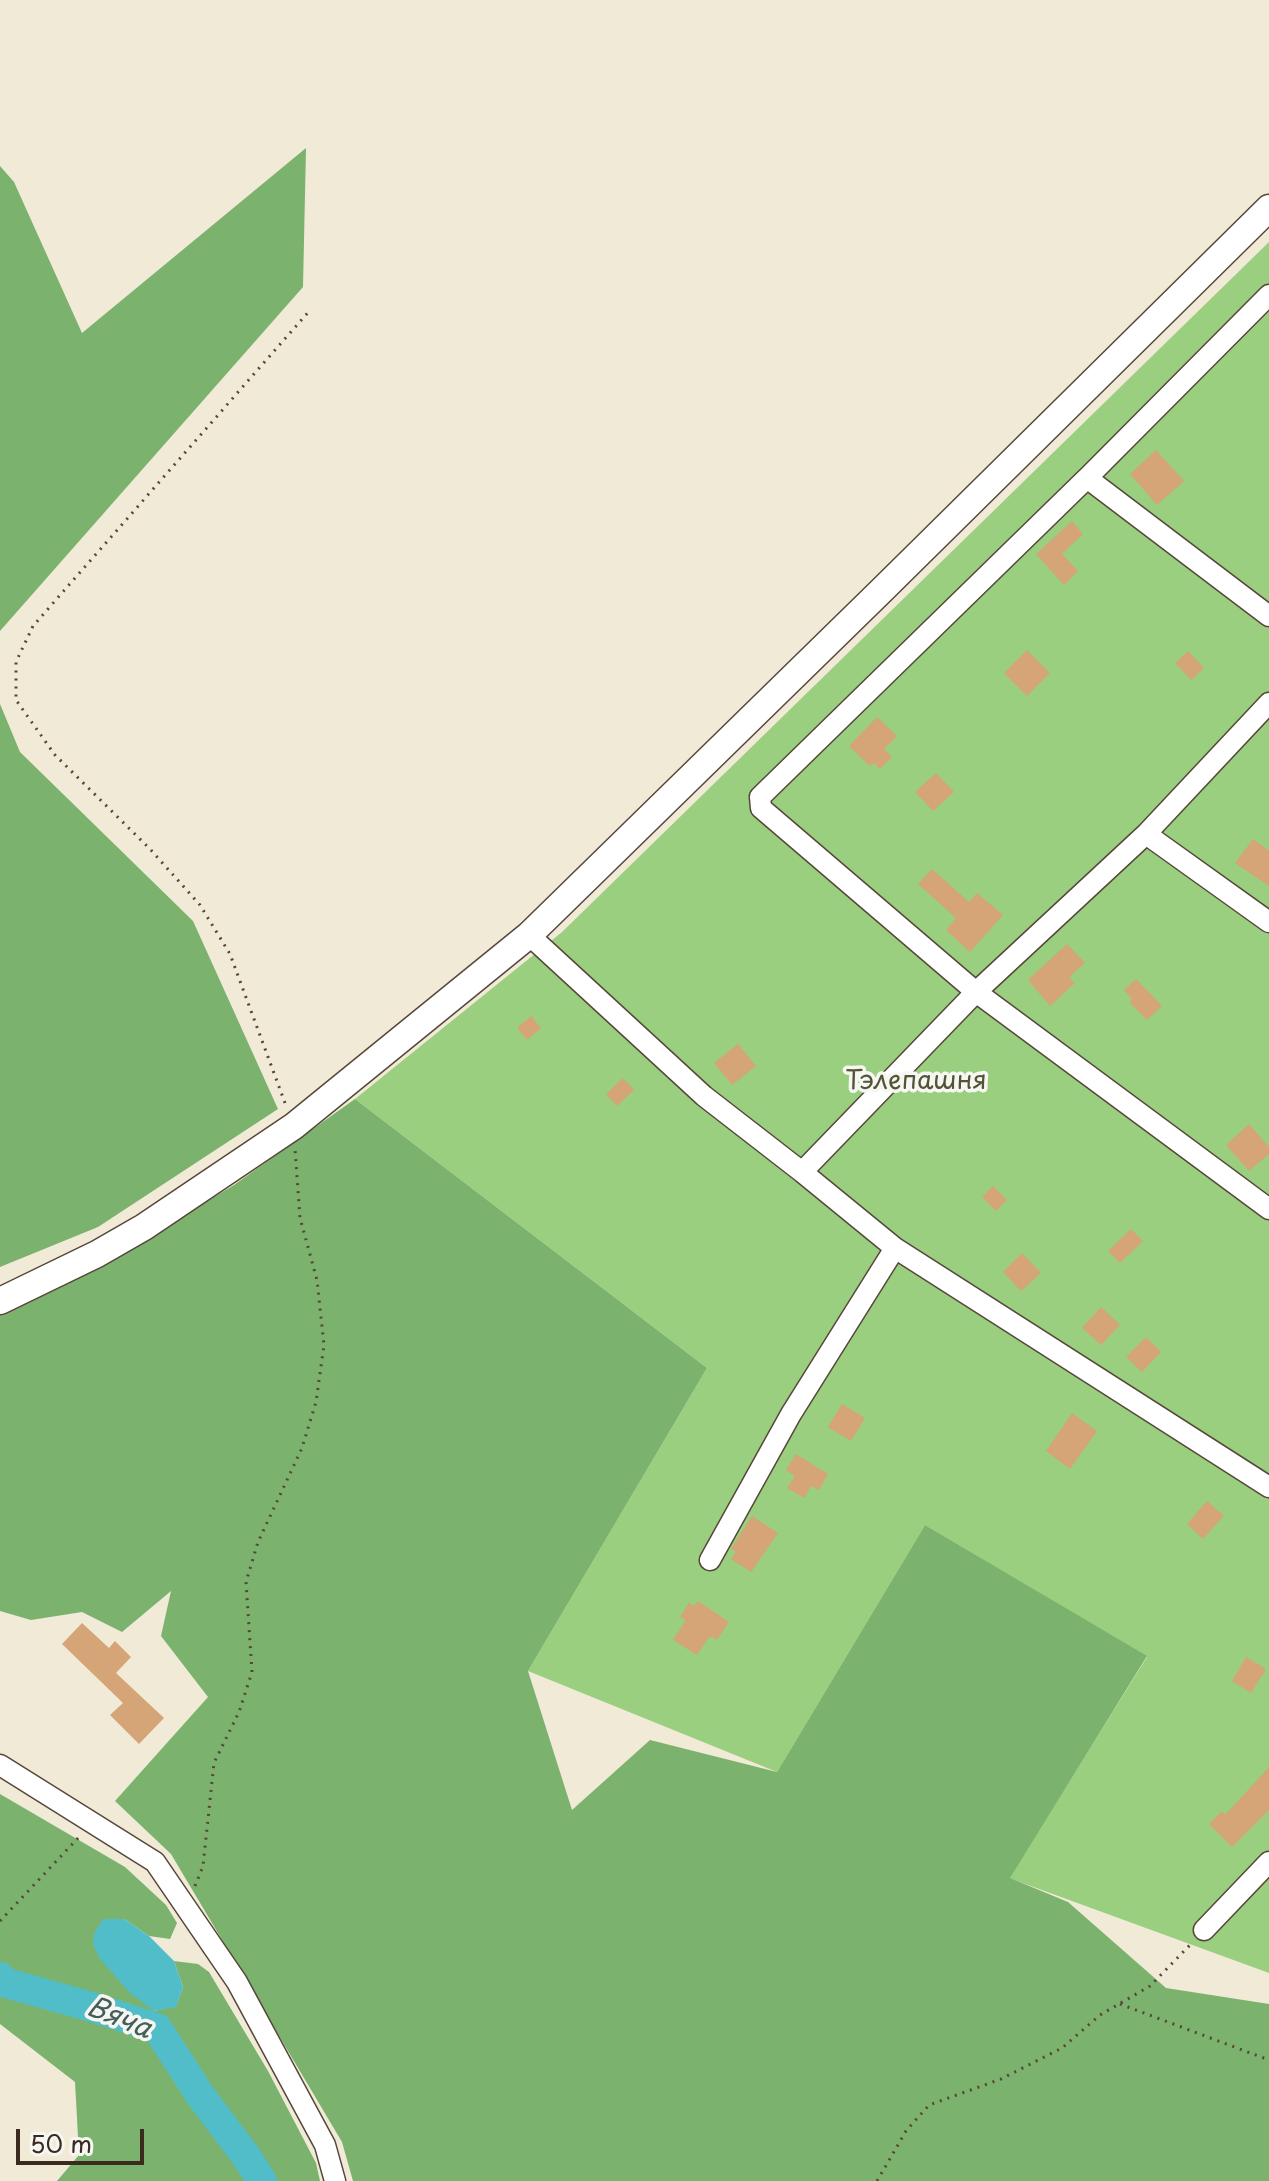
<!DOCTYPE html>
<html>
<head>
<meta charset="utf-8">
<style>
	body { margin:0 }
	#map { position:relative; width:1269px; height:2181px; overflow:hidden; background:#f1ead6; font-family:"Playpen Sans",sans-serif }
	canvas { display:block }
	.scale { position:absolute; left:16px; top:2129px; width:128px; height:36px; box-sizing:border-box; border:4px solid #3b2a1e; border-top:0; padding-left:10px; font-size:24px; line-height:28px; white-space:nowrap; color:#3b2a1e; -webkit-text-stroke:6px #f6f6f2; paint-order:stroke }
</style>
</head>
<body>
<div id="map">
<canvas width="1269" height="2181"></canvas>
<div class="scale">50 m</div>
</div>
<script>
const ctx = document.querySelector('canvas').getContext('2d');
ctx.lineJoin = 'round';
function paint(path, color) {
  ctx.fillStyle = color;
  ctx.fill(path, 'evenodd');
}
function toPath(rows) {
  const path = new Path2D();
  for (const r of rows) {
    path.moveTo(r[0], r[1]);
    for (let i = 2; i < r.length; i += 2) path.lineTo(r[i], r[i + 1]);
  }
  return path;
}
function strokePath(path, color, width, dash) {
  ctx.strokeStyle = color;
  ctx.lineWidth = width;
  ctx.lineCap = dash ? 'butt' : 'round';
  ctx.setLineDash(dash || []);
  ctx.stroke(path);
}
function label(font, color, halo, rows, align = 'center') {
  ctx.font = font + ' "Playpen Sans",sans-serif';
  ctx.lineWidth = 7;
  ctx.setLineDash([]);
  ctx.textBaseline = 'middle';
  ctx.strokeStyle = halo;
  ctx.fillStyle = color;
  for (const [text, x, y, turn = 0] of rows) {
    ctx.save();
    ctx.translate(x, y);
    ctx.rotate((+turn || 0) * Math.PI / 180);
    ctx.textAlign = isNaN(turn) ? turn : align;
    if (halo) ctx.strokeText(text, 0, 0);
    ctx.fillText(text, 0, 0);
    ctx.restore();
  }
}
paint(toPath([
	[1269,242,1269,1973,1009,1878,1147,1657,925,1525,777,1772,528,1671,707,1368,355,1099,562,932]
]), '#9acf80');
paint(toPath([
	[306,148,303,287,0,631,0,166,14,182,82,333],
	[0,704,20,752,193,921,278,1109,98,1227,0,1267],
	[355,1099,707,1368,528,1671,572,1810,650,1740,777,1772,925,1525,1147,1656,1010,1878,1068,1902,1166,1988,1269,2004,1269,2181,353,2181,342,2142,171,1854,115,1801,208,1697,161,1636,171,1591,122,1632,82,1612,31,1620,0,1611,0,1315,106,1262,234,1185],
	[0,1794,125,1867,166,1905,177,1923,170,1939,149,1936,124,1919,154,2011,176,2006,183,1987,174,1961,198,1964,209,1972,268,2071,316,2163,320,2181,57,2181,79,2155,75,2082,0,2024]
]), '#7bb26e');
paint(toPath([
	[103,1919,124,1919,149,1936,174,1961,183,1987,176,2007,154,2011,129,1992,100,1959,93,1944,94,1934]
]), '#50bdc9');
strokePath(toPath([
	[0,1977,6,1983,92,2007,157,2028,200,2095,246,2156,262,2181]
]), '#50bdc9', 30);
paint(toPath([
	[1156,450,1184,481,1157,505,1130,474],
	[1072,521,1083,534,1062,554,1078,571,1064,585,1036,554],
	[1027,650,1050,673,1027,696,1004,673],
	[1188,651,1204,668,1191,680,1175,663],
	[877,717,897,736,884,749,892,757,880,769,874,763,870,766,849,746],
	[936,773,954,792,933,811,915,792],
	[1253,839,1269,851,1269,886,1235,863],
	[932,869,969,902,977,893,1003,915,970,952,946,930,956,918,918,884],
	[1067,944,1085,963,1069,977,1075,983,1050,1006,1028,980],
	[1136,979,1162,1006,1147,1020,1129,1002,1132,999,1124,990],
	[531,1016,541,1028,527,1040,517,1028],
	[738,1044,756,1066,732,1085,714,1063],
	[623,1078,634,1090,617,1106,606,1094],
	[1249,1124,1269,1147,1269,1154,1249,1171,1226,1145],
	[993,1186,1007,1200,996,1211,982,1197],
	[1131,1229,1143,1241,1120,1263,1108,1251],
	[1022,1253,1041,1273,1021,1291,1003,1272],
	[1101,1307,1120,1325,1101,1345,1082,1328],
	[1146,1337,1161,1352,1142,1372,1126,1357],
	[842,1404,865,1418,851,1441,828,1427],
	[1072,1413,1097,1431,1070,1469,1046,1451],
	[796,1454,828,1474,819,1490,811,1486,804,1498,787,1488,795,1476,786,1470],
	[1207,1501,1224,1516,1203,1539,1187,1524],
	[752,1516,778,1533,751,1572,731,1559,736,1552,731,1549],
	[698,1601,729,1622,717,1640,710,1636,697,1655,673,1640,686,1620,680,1617,689,1603,694,1606],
	[82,1623,109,1648,115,1641,131,1657,116,1673,164,1718,139,1744,110,1715,123,1703,62,1644],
	[1246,1657,1266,1669,1251,1693,1232,1681],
	[1269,1767,1269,1810,1232,1847,1209,1824,1222,1811,1225,1815]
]), '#d5a477');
const minor = toPath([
	[1269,295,1087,478,1269,616],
	[1087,478,760,797,761,808,976,992,1269,1209],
	[1146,834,1269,922],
	[529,935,704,1096,802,1172,895,1248,1269,1487],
	[802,1172,976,992,1146,834,1269,703],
	[710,1560,791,1414,895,1248],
	[0,1765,155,1862,237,1982,325,2145,335,2181],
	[1204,1930,1269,1862]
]);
const tertiary = toPath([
	[0,1301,97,1254,144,1227,294,1126,529,935,881,591,1269,208]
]);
strokePath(minor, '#56473a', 23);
strokePath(tertiary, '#56473a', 29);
strokePath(toPath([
	[285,1103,230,954,200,905,150,849,55,755,16,700,16,662,33,626,311,309],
	[195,1886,203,1866,214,1763,239,1712,252,1672,246,1582,258,1542,302,1448,316,1402,324,1345,317,1280,300,1218,295,1149],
	[0,1921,79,1837],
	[1120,2004,1269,2060],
	[877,2181,906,2131,929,2105,1001,2079,1062,2048,1100,2015,1150,1986,1191,1944]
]), '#56473a', 3, [2, 6]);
strokePath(minor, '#fff', 20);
strokePath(tertiary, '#fff', 26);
label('26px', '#535336', '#f6f6f2', [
	["Тэлепашня",916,1082]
]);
label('italic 28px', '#425d5a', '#f6f6f2', [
	["Вяча",119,2019,22]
]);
</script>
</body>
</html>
